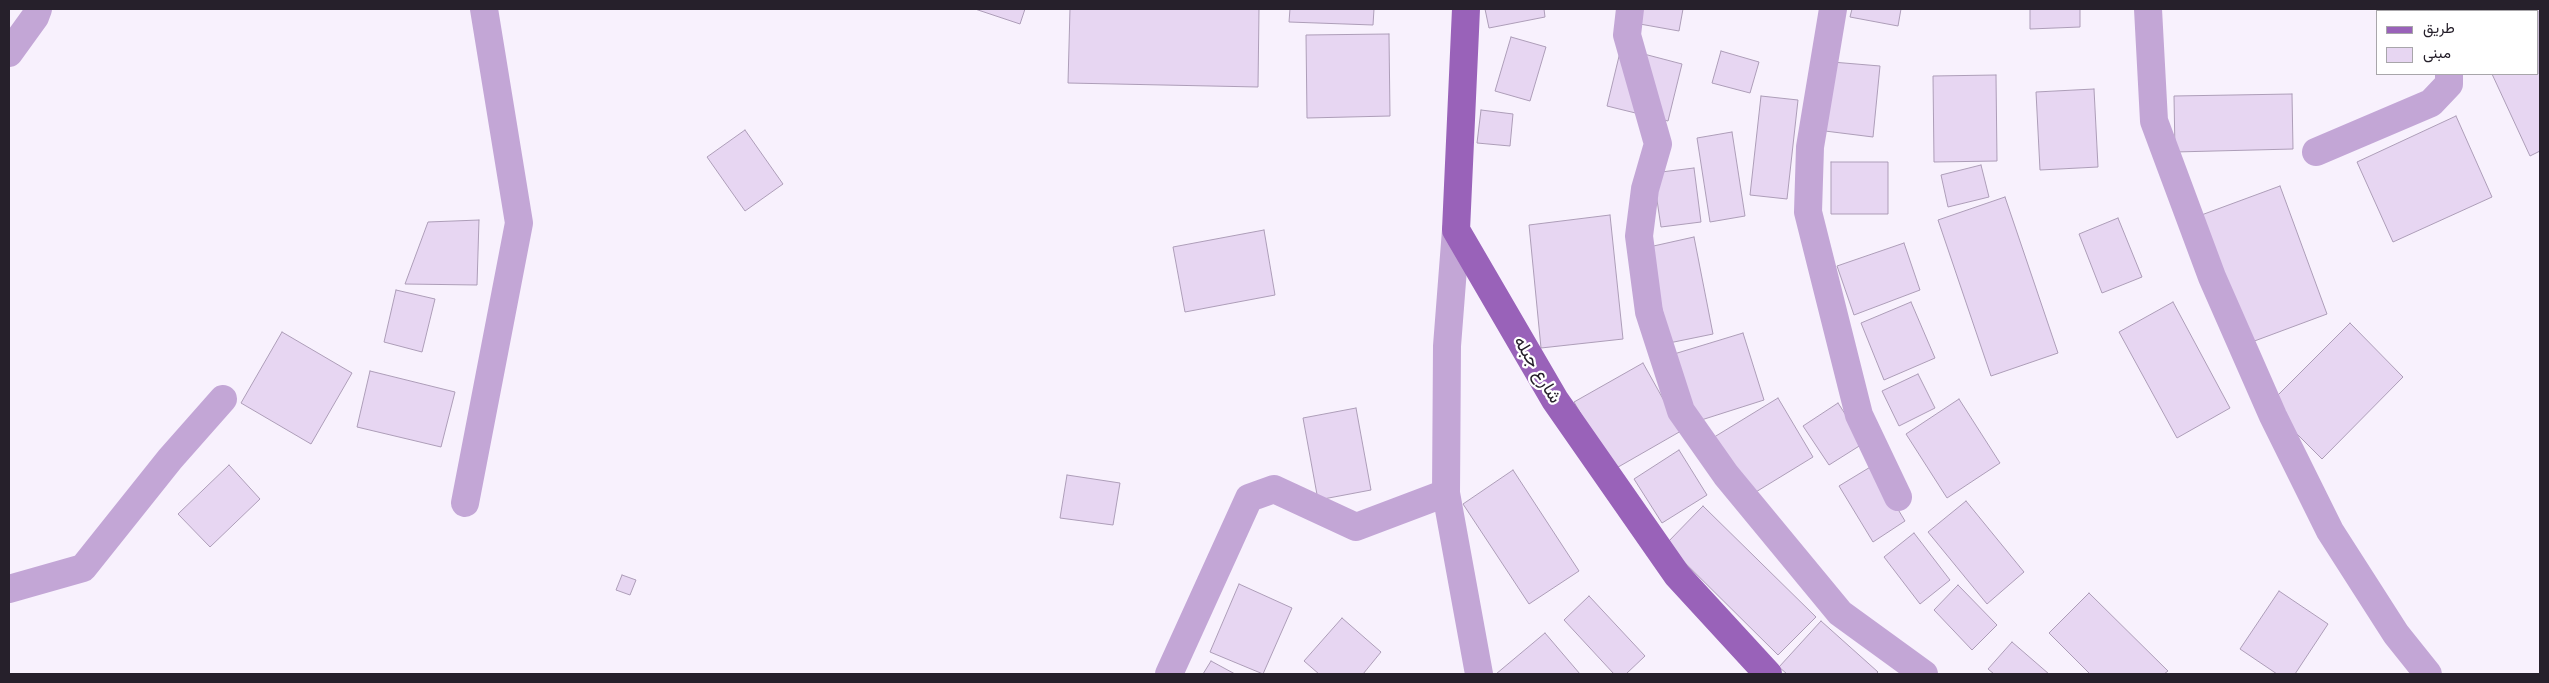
<!DOCTYPE html>
<html>
<head>
<meta charset="utf-8">
<style>
	body { margin:0 }
	#map { position:relative; width:2549px; height:683px; overflow:hidden; background:#f8f1fd; font-family:Arial,Vazirmatn,sans-serif }
	canvas { display:block }
	.frame { position:absolute; inset:0; border:10px solid #26202b; pointer-events:none }
	.legend { position:absolute; left:2376px; top:10px; width:162px; height:65px; box-sizing:border-box; background:#fff; border:1px solid #a8a6aa; margin:0; padding:6px 9px; list-style:none; font-size:15px; color:#26202b }
	.legend li { display:flex; align-items:center; gap:10px; height:25px }
	.legend b { width:25px; border:1px solid #a8a6aa }
</style>
</head>
<body>
<div id="map">
<canvas width="2549" height="683"></canvas>
<div class="frame"></div>
<ul class="legend">
<li><b style="height:6px;background:#9962b9"></b>طريق</li>
<li><b style="height:14px;background:#e7d6f2"></b>مبنى</li>
</ul>
</div>
<script>
const ctx = document.querySelector('canvas').getContext('2d');
ctx.lineJoin = 'round';
function paint(path, color) {
  ctx.fillStyle = color;
  ctx.fill(path, 'evenodd');
}
function toPath(rows) {
  const path = new Path2D();
  for (const r of rows) {
    path.moveTo(r[0], r[1]);
    for (let i = 2; i < r.length; i += 2) path.lineTo(r[i], r[i + 1]);
  }
  return path;
}
function strokePath(path, color, width, dash) {
  ctx.strokeStyle = color;
  ctx.lineWidth = width;
  ctx.lineCap = dash ? 'butt' : 'round';
  ctx.setLineDash(dash || []);
  ctx.stroke(path);
}
function label(font, color, halo, rows, align = 'center') {
  ctx.font = font + ' Arial,Vazirmatn,sans-serif';
  ctx.lineWidth = 4.5;
  ctx.setLineDash([]);
  ctx.textBaseline = 'middle';
  ctx.strokeStyle = halo;
  ctx.fillStyle = color;
  for (const [text, x, y, turn = 0] of rows) {
    ctx.save();
    ctx.translate(x, y);
    ctx.rotate((+turn || 0) * Math.PI / 180);
    ctx.textAlign = isNaN(turn) ? turn : align;
    if (halo) ctx.strokeText(text, 0, 0);
    ctx.fillText(text, 0, 0);
    ctx.restore();
  }
}
const building = toPath([
	[975,9,1025,9,1020,24,975,9],
	[1070,9,1259,9,1258,87,1068,83,1070,9],
	[1290,9,1374,9,1373,25,1289,22,1290,9],
	[1485,9,1544,9,1545,17,1489,28,1485,9],
	[1625,9,1683,9,1679,31,1623,21,1625,9],
	[1852,9,1901,9,1898,26,1850,17,1852,9],
	[2030,9,2080,9,2080,27,2030,29,2030,9],
	[2530,9,2540,9,2540,151,2530,156,2492,74,2538,74,2538,11,2512,11,2530,9],
	[1389,34,1390,116,1307,118,1306,35,1389,34],
	[1511,37,1546,47,1530,101,1495,91,1511,37],
	[1621,48,1682,64,1668,121,1607,106,1621,48],
	[1721,51,1759,62,1750,93,1712,83,1721,51],
	[1832,62,1880,66,1873,137,1825,131,1832,62],
	[1996,75,1997,161,1934,162,1933,76,1996,75],
	[2094,89,2098,167,2040,170,2036,92,2094,89],
	[2292,94,2293,149,2175,152,2174,96,2292,94],
	[1761,96,1798,100,1787,199,1750,195,1761,96],
	[1481,110,1513,114,1510,146,1477,143,1481,110],
	[2456,116,2492,197,2393,242,2357,162,2456,116],
	[745,130,783,184,745,211,707,157,745,130],
	[1732,132,1745,216,1710,222,1697,138,1732,132],
	[1831,162,1888,162,1888,214,1831,214,1831,162],
	[1981,165,1989,197,1948,207,1941,175,1981,165],
	[1694,168,1701,222,1661,227,1653,173,1694,168],
	[2280,186,2327,314,2241,346,2196,217,2280,186],
	[2005,197,2058,353,1991,376,1938,220,2005,197],
	[1610,215,1623,339,1541,348,1529,225,1610,215],
	[2118,218,2142,277,2102,293,2079,234,2118,218],
	[479,220,477,285,405,284,428,222,479,220],
	[1264,230,1275,295,1185,312,1173,247,1264,230],
	[1694,237,1713,334,1669,343,1649,247,1694,237],
	[1904,243,1920,290,1854,315,1837,266,1904,243],
	[396,290,435,299,422,352,384,342,396,290],
	[1911,302,1935,358,1884,380,1861,323,1911,302],
	[2173,302,2230,408,2177,438,2119,332,2173,302],
	[2350,323,2403,377,2322,459,2268,405,2350,323],
	[282,332,352,373,311,444,241,403,282,332],
	[1743,333,1764,400,1695,422,1674,354,1743,333],
	[1643,363,1681,431,1613,470,1574,402,1643,363],
	[370,371,455,392,441,447,357,427,370,371],
	[1918,374,1935,408,1899,426,1882,391,1918,374],
	[1778,398,1813,457,1746,498,1711,439,1778,398],
	[1959,399,2000,463,1947,498,1906,434,1959,399],
	[1838,403,1864,443,1829,465,1803,426,1838,403],
	[1356,408,1371,490,1318,500,1303,418,1356,408],
	[1679,450,1707,495,1662,523,1634,479,1679,450],
	[229,465,260,499,210,547,178,514,229,465],
	[1872,466,1905,521,1873,542,1839,486,1872,466],
	[1513,470,1579,571,1529,604,1463,504,1513,470],
	[1067,475,1120,483,1113,525,1060,518,1067,475],
	[1966,501,2024,572,1987,604,1928,532,1966,501],
	[1703,506,1816,617,1778,655,1666,544,1703,506],
	[1914,533,1950,580,1920,604,1884,557,1914,533],
	[622,575,636,580,630,595,616,590,622,575],
	[1239,584,1292,608,1263,674,1210,652,1239,584],
	[1958,585,1997,625,1972,650,1934,610,1958,585],
	[2279,591,2328,624,2295,674,2277,674,2240,649,2279,591],
	[2089,593,2168,671,2164,674,2090,674,2049,633,2089,593],
	[1589,596,1645,656,1626,674,1614,674,1564,620,1589,596],
	[1342,618,1381,652,1363,674,1319,674,1304,661,1342,618],
	[1821,621,1878,672,1876,674,1787,674,1779,667,1821,621],
	[1545,633,1580,674,1496,674,1545,633],
	[2012,642,2049,674,1994,674,1988,669,2012,642],
	[1211,661,1235,674,1203,674,1211,661]
]);
paint(building, '#e7d6f2');
strokePath(building, '#ad9db8', 1);
strokePath(toPath([
	[1630,9,1627,35,1658,144,1645,189,1639,236,1649,312,1681,411,1726,475,1840,613,1924,674],
	[1833,9,1810,147,1808,212,1859,415,1898,497],
	[2148,9,2154,121,2212,277,2273,416,2330,531,2396,634,2428,674],
	[2450,11,2450,9],
	[9,53,35,17,38,9],
	[2316,152,2431,103,2449,84,2449,74],
	[1456,230,1447,346,1446,493,1479,674],
	[465,503,519,223,484,9],
	[9,589,83,568,170,459,223,399],
	[1169,674,1249,498,1274,489,1356,527,1446,493]
]), '#c3a6d6', 28);
strokePath(toPath([
	[1466,9,1456,230,1555,400,1677,575,1768,674]
]), '#9962b9', 28);
label('18px', '#26202b', '#fff', [
	["شارع جبله",1537,370,59]
]);
</script>
</body>
</html>
